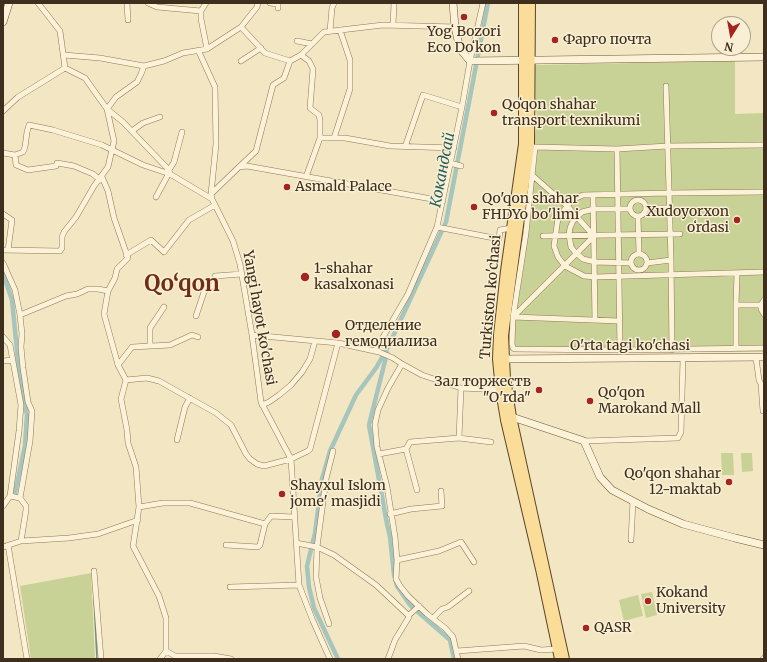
<!DOCTYPE html>
<html>
<head>
<meta charset="utf-8">
<style>
	body { margin:0 }
	#map { position:relative; width:767px; height:662px; overflow:hidden; background:#f3e6c3; font-family:Merriweather,serif }
	canvas { display:block }
	.frame { position:absolute; inset:0; border:4px solid #3e2e1d; pointer-events:none }
	.north { position:absolute; left:711px; top:16px; width:40px; height:40px; box-sizing:border-box; background:#f9efd4; border:1px solid #aea28b; border-radius:50%; rotate:191deg; font-size:11px; font-weight:700; line-height:16px; text-align:center; color:#3e2e1d }
	.north::after { content:''; display:block; margin:auto; width:14px; height:18px; background:#a52421; clip-path:polygon(50% 0,100% 100%,50% 72%,0 100%) }
</style>
</head>
<body>
<div id="map">
<canvas width="767" height="662"></canvas>
<div class="frame"></div>
<div class="north">N</div>
</div>
<script>
const ctx = document.querySelector('canvas').getContext('2d');
ctx.lineJoin = 'round';
function paint(path, color) {
  ctx.fillStyle = color;
  ctx.fill(path, 'evenodd');
}
function toPath(rows) {
  const path = new Path2D();
  for (const r of rows) {
    if (r.length === 3) {
      path.moveTo(r[0] + r[2], r[1]);
      path.arc(r[0], r[1], r[2], 0, 2 * Math.PI);
      continue;
    }
    path.moveTo(r[0], r[1]);
    for (let i = 2; i < r.length; i += 2) path.lineTo(r[i], r[i + 1]);
  }
  return path;
}
function strokePath(path, color, width, dash) {
  ctx.strokeStyle = color;
  ctx.lineWidth = width;
  ctx.lineCap = dash ? 'butt' : 'round';
  ctx.setLineDash(dash || []);
  ctx.stroke(path);
}
function label(font, color, halo, rows, align = 'center') {
  ctx.font = font + ' Merriweather,serif';
  ctx.lineWidth = 3;
  ctx.setLineDash([]);
  ctx.textBaseline = 'middle';
  ctx.strokeStyle = halo;
  ctx.fillStyle = color;
  for (const [text, x, y, turn = 0] of rows) {
    ctx.save();
    ctx.translate(x, y);
    ctx.rotate((+turn || 0) * Math.PI / 180);
    ctx.textAlign = isNaN(turn) ? turn : align;
    if (halo) ctx.strokeText(text, 0, 0);
    ctx.fillText(text, 0, 0);
    ctx.restore();
  }
}
paint(toPath([
	[735,61,735,114,764,113,764,352,512,350,510,345,511,328,525,232,525,213,537,120,533,74,534,68,536,65],
	[721,453,733,453,734,475,722,475],
	[741,453,752,453,753,471,742,472],
	[91,573,95,659,31,659,20,586],
	[652,592,657,615,646,618,641,594],
	[638,595,643,616,624,621,619,600]
]), '#c9d296');
strokePath(toPath([
	[94,600,97,659]
]), '#6b958c', 1.5);
strokePath(toPath([
	[3,273,12,300,20,381,27,415,25,446,15,493],
	[387,353,369,425,387,524,390,537,394,575,397,586,410,605,450,640,454,659],
	[338,659,314,608,309,587,307,566,315,533,322,479,330,451,356,395,376,368,389,345,446,222,488,3]
]), '#a6c5bd', 4.5);
const street = toPath([
	[38,3,60,31,65,68,85,78,107,109,123,122,169,170,170,174,212,199],
	[127,3,128,20],
	[148,3,157,7,201,11],
	[206,3,201,11,201,19,207,49],
	[270,3,278,4,278,8],
	[393,25,394,3],
	[241,27,265,53,290,61],
	[330,31,332,8,334,3],
	[297,41,312,44],
	[199,52,215,87,216,144,211,194],
	[64,55,100,58,144,66,164,61,183,53,207,49,241,27,257,7,258,3],
	[301,55,309,61,313,69,310,108,319,115,320,120,320,138,306,177],
	[241,61,261,48],
	[666,86,671,260,672,350],
	[3,111,18,97,65,68],
	[132,131,143,123,160,117],
	[320,138,345,138,390,146,454,148],
	[334,138,350,89,350,60,340,30],
	[764,145,668,146,617,149,535,147,526,233,513,317,512,344,513,348,515,349,620,350,764,348],
	[405,147,423,95,462,107],
	[617,149,620,350],
	[3,153,15,155,23,152,25,147,27,132,29,125,53,130,102,145,143,165,170,174],
	[15,155,16,165,28,170,56,166,57,163,74,166,93,174,100,180],
	[450,163,461,166],
	[240,166,256,151,273,85,284,78,290,61,301,55,324,32,383,25,455,27],
	[169,170,174,162,182,132],
	[102,177,108,191,114,218,128,258,117,269,115,278,108,291,104,314,118,365,126,380,121,399,127,430,128,443,136,467,139,507,133,546,159,596,166,618,166,651],
	[764,192,669,193,583,195,572,200,558,218,554,246,558,257,565,266,584,276,595,277,764,272],
	[593,195,595,320],
	[156,197,169,173],
	[638,208,8],
	[646,208,670,208],
	[630,209,594,209,582,212,573,221,570,228,569,235,571,247,575,252,583,259,595,262,631,263],
	[3,214,12,220,8,250],
	[638,216,639,254],
	[437,227,499,239,500,230,511,228],
	[543,236,680,234],
	[3,250,60,251,62,248,62,237,64,232,76,217,94,186,108,167,114,141,107,109,116,97,137,82,141,74,144,66],
	[639,262,8],
	[126,255,151,240,164,252,189,220,215,205],
	[3,263,15,290,20,315,22,334,21,347,23,368,28,402,32,411,30,441,20,498,26,506,26,510,21,541],
	[647,263,671,260],
	[764,300,761,305,761,309,764,314],
	[736,305,761,305],
	[20,315,66,296,77,294,88,289,98,289,108,291],
	[196,316,204,292,209,287,214,285,215,276,242,274],
	[513,317,594,236,567,206,532,175],
	[513,317,619,321],
	[252,335,338,343,379,352,393,358,402,364,422,375,461,388,500,390],
	[3,337,10,345,21,405,19,431,10,496],
	[150,345,150,328,164,307],
	[736,348,736,305,737,273],
	[375,351,408,294,437,227,462,107,470,61,483,3],
	[756,358,759,380,761,384,763,411],
	[3,361,13,360],
	[402,364,388,388,378,410,375,424,377,447,387,487,395,537,397,560,396,579,400,586,408,596,427,614,445,628,453,637,458,659],
	[118,365,132,347,170,345,192,335,198,337],
	[126,380,147,378,159,381,216,413,231,425,246,454,250,459,257,464,264,466,291,459,308,451,310,449,338,343],
	[262,405,269,402,279,395,291,385,302,372,310,359,315,341],
	[459,438,491,442],
	[177,440,185,407,190,398],
	[584,441,678,438,681,432,683,359],
	[406,449,417,490],
	[379,454,406,449,410,442,459,438,461,388],
	[3,506,10,496,20,498],
	[139,507,163,503,190,503,265,524,271,516,294,517],
	[390,514,411,509,442,506,441,491],
	[631,540,633,501],
	[296,543,317,547,334,555,376,585,408,615,409,617,395,640,388,659],
	[8,545,27,659],
	[226,545,258,547,260,545,265,524],
	[3,547,21,541,69,538,98,534,138,520],
	[397,560,439,551,461,542,474,562],
	[94,571,101,659],
	[230,587,299,585],
	[409,615,419,606],
	[433,618,442,609,448,607,469,591],
	[329,624,320,598,316,577,317,547,326,479,333,451],
	[166,651,175,656,214,656,231,659],
	[457,651,524,646,541,650,557,649],
	[160,659,166,651],
	[330,659,313,621,299,585,291,459,261,402,252,335,240,264,233,241,212,199,211,194,239,167,247,166,443,201],
	[763,659,764,658]
]);
const secondary = toPath([
	[453,3,455,27,460,49,470,61,764,57],
	[3,22,9,3],
	[501,359,764,357],
	[512,417,584,441,600,477,612,490,648,509,683,524,735,538,764,545]
]);
const primary = toPath([
	[523,3,523,144,505,271,498,335,497,359,500,390,505,420,540,569,559,659],
	[531,3,530,146,506,320,504,336,505,359,506,378,512,417,565,659]
]);
strokePath(street, '#8f7758', 6);
strokePath(secondary, '#71583b', 8);
strokePath(primary, '#5d442c', 10);
strokePath(street, '#fcf2d8', 5);
strokePath(secondary, '#fcf2d8', 7);
strokePath(primary, '#f9dd98', 8);
for (const [x, y, r, color] of [
	[464,17,4,"#a52421"],
	[555,40,4,"#a52421"],
	[494,113,4,"#a52421"],
	[287,187,4,"#a52421"],
	[474,207,4,"#a52421"],
	[737,220,4,"#a52421"],
	[305,277,5,"#a52421"],
	[336,334,5,"#a52421"],
	[539,390,4,"#a52421"],
	[590,401,4,"#a52421"],
	[729,482,4,"#a52421"],
	[282,494,4,"#a52421"],
	[648,601,4,"#a52421"],
	[586,628,4,"#a52421"]
]) {
  const dot = new Path2D();
  dot.arc(x, y, r, 0, 2 * Math.PI);
  ctx.fillStyle = color;
  ctx.fill(dot);
  strokePath(dot, '#f9efd4', 1.5);
}
label('14px', '#3e2e1d', '#f9efd4', [
	["Yogʻ Bozori",464,32,"center"],
	["Eco Doʻkon",464,48,"center"],
	["Фарго почта",563,40],
	["Qoʻqon shahar",502,105],
	["transport texnikumi",502,121],
	["Asmald Palace",295,187],
	["Qo'qon shahar",482,199],
	["FHDYo bo'limi",482,215],
	["Xudoyorxon",729,212,"right"],
	["oʻrdasi",729,228,"right"],
	["1-shahar",314,269],
	["kasalxonasi",314,285],
	["Отделение",345,326],
	["гемодиализа",345,342],
	["Зал торжеств",531,382,"right"],
	["\"O'rda\"",531,398,"right"],
	["Qo'qon",598,393],
	["Marokand Mall",598,409],
	["Qo'qon shahar",721,474,"right"],
	["12-maktab",721,490,"right"],
	["Shayxul Islom",290,486],
	["jome' masjidi",290,502],
	["Kokand",656,593],
	["University",656,609],
	["QASR",594,628]
], 'left');
label('14px', '#3e2e1d', '#f9efd4', [
	["Turkiston ko'chasi",491,297,-85],
	["Yangi hayot ko'chasi",259,318,80],
	["O'rta tagi ko'chasi",630,346]
]);
label('italic 15px', '#2b5f5d', '#f9efd4', [
	["Кокандсай",443,170,-79]
]);
label('bold 22px', '#6f2d18', '#f9efd4', [
	["Qo‘qon",182,285]
]);
</script>
</body>
</html>
